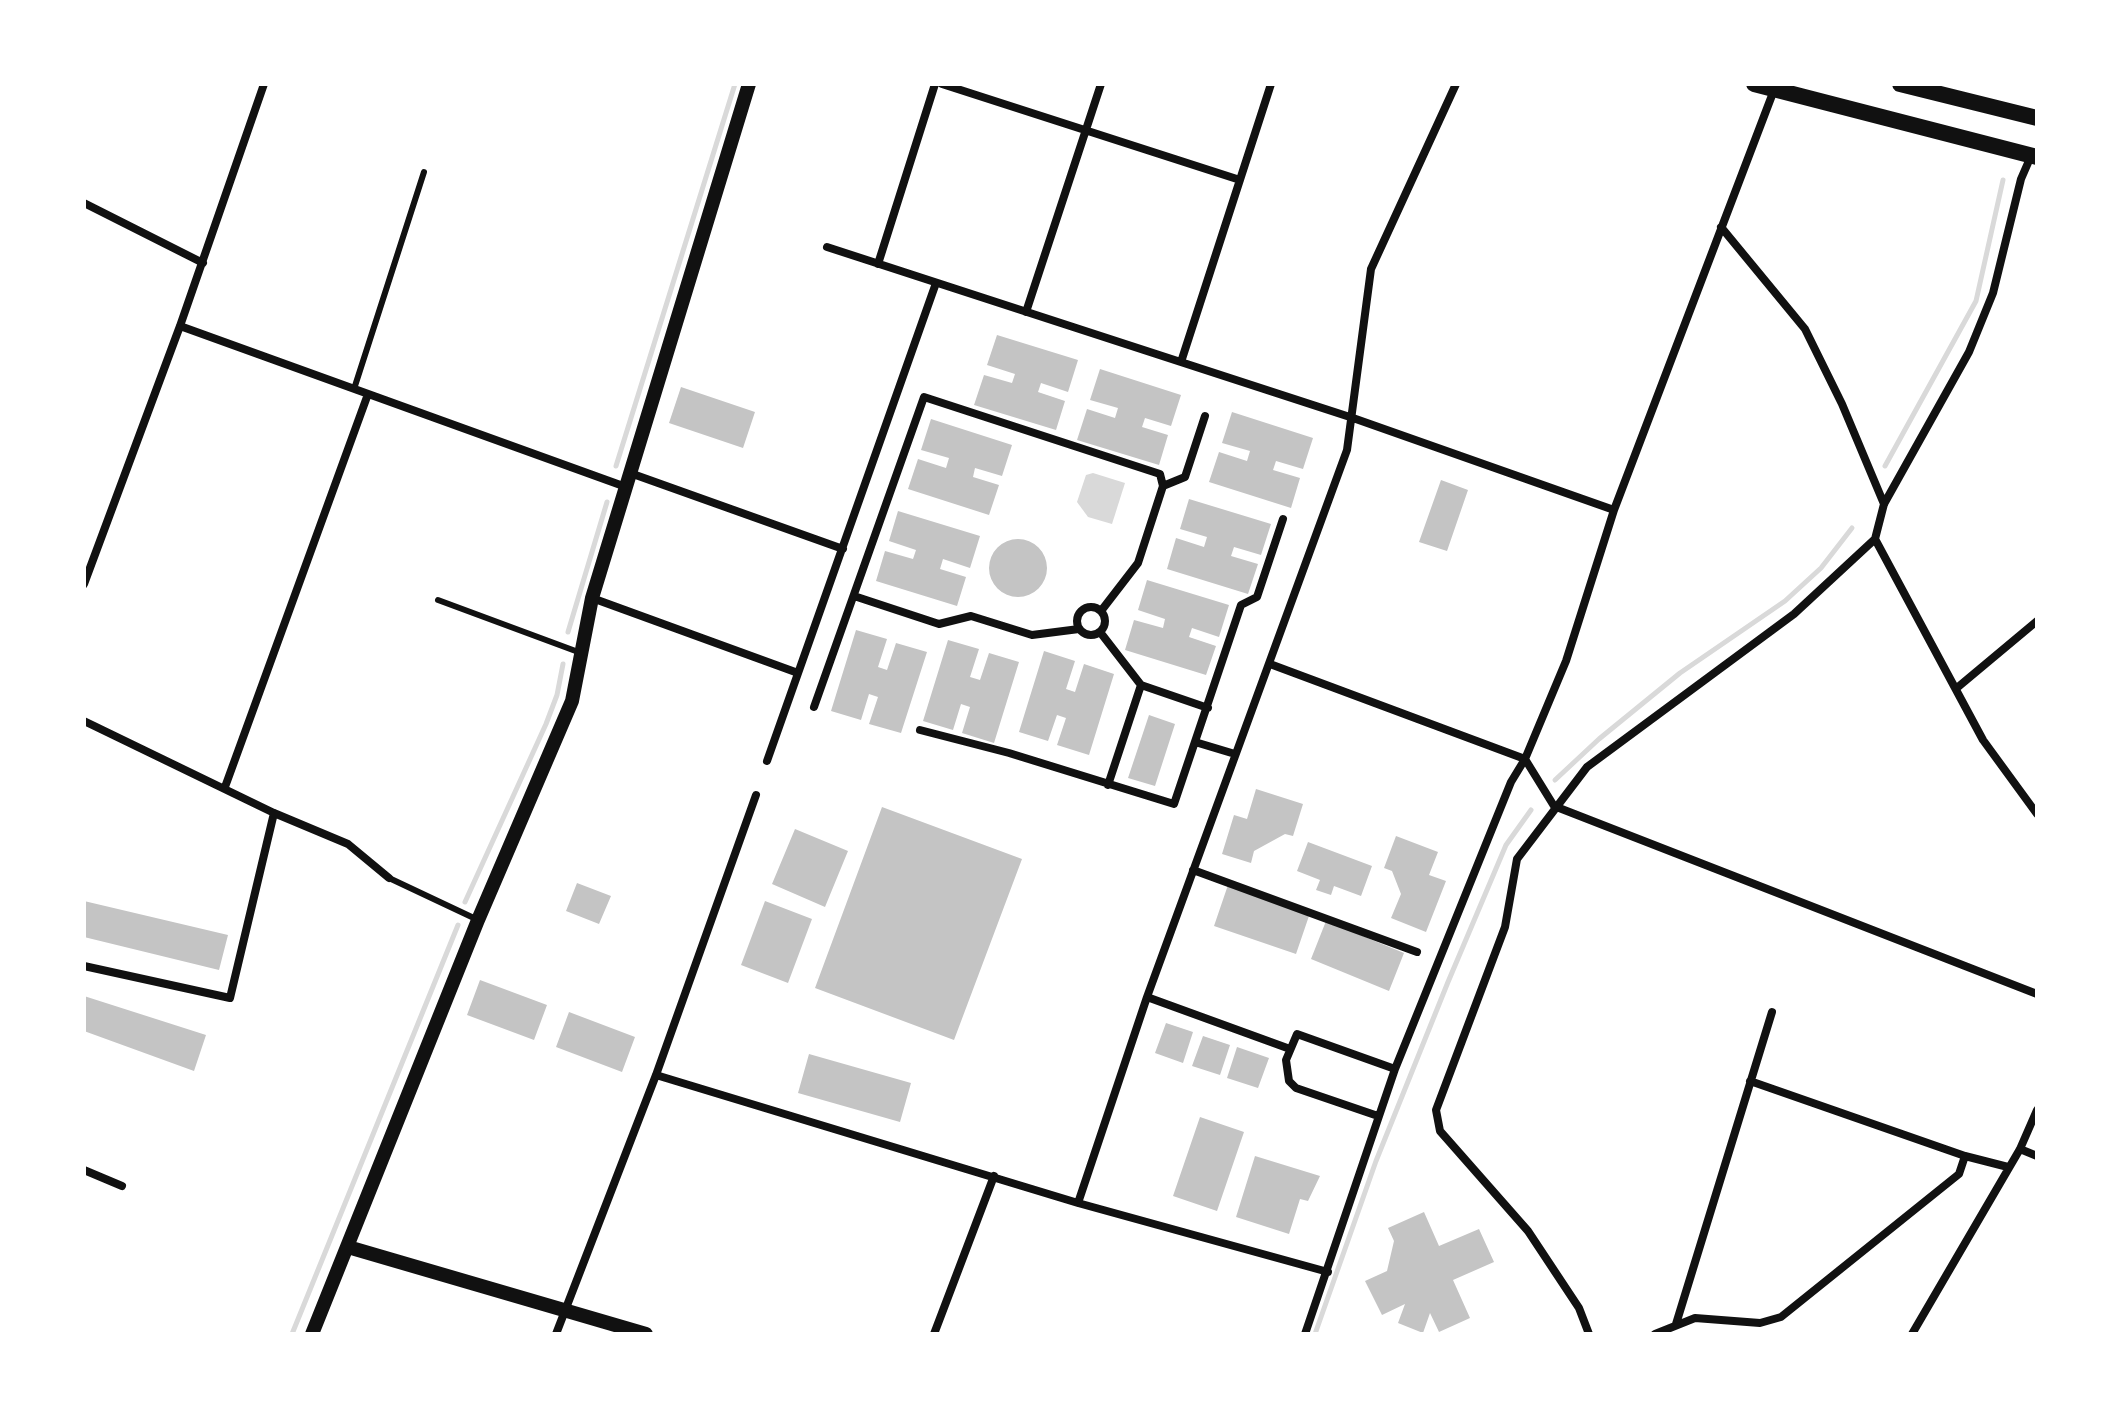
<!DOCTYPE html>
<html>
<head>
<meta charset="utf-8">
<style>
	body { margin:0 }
	#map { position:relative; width:2121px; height:1418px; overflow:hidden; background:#fff; font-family:Georgia,serif }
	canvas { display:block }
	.frame { position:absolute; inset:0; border:86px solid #fff; pointer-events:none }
</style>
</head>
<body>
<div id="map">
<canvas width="2121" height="1418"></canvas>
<div class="frame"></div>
</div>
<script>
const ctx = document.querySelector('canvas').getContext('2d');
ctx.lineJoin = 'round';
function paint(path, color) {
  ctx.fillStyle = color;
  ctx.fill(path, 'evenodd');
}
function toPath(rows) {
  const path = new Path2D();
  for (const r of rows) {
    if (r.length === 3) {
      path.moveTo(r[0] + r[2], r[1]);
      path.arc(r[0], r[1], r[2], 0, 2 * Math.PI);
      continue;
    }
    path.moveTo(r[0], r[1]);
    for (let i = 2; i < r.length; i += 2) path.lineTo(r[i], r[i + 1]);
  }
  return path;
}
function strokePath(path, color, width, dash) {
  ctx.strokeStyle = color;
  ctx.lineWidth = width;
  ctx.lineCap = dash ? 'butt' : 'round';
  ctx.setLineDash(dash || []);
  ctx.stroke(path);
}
paint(toPath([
	[1093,473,1125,483,1112,524,1088,517,1077,502,1086,475]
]), '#d9d9d9');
strokePath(toPath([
	[616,466,735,84],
	[1885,466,1976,301,2003,180],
	[568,632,607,502],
	[1555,780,1599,739,1680,673,1785,601,1821,568,1852,528],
	[465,902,546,724,557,695,563,664],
	[292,1334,458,925],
	[1315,1334,1376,1161,1448,982,1506,845,1531,810]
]), '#d9d9d9', 5);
paint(toPath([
	[997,335,1078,360,1068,392,1041,383,1038,392,1065,401,1056,430,974,405,984,375,1012,383,1015,374,987,365],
	[1100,369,1181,395,1171,426,1145,418,1142,427,1168,435,1159,465,1077,440,1087,409,1115,418,1118,408,1090,400],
	[681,387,755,412,743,448,669,423],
	[1232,412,1313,438,1303,469,1276,461,1273,470,1300,478,1291,508,1209,482,1219,452,1247,461,1250,451,1222,443],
	[931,419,1012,445,1002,476,975,468,973,477,999,485,989,515,908,489,918,459,946,468,949,458,921,450],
	[1441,480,1468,490,1447,551,1419,542],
	[1189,499,1271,524,1261,555,1234,547,1231,556,1258,564,1248,594,1167,569,1176,538,1204,547,1207,537,1180,529],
	[898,511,980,536,970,568,943,559,940,569,966,577,957,606,876,581,885,551,913,559,916,550,889,541],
	[1018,568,29],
	[1147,580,1229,605,1219,637,1192,628,1189,637,1216,646,1206,675,1125,650,1134,620,1163,628,1165,619,1138,610],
	[856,630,887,639,878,667,887,670,896,643,927,652,901,733,869,724,878,697,869,694,861,720,831,711],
	[948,640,979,649,970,677,980,680,989,653,1019,662,994,743,962,733,970,707,961,704,953,730,923,721],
	[1044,651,1075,661,1066,689,1075,692,1084,664,1114,674,1089,755,1057,745,1066,718,1057,715,1048,741,1019,732],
	[1149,715,1175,724,1155,786,1128,778],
	[1256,789,1303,804,1293,836,1285,834,1254,851,1251,863,1222,854,1234,815,1247,819],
	[882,807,1022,859,954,1040,815,988],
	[795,829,848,851,825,907,772,884],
	[1396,836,1438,852,1429,875,1446,881,1426,932,1391,918,1401,894,1392,871,1384,868],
	[1308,842,1372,866,1361,896,1334,886,1331,895,1316,890,1320,880,1297,871],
	[577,883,611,896,599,924,566,911],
	[1228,885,1310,913,1296,954,1214,926],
	[84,901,228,935,219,970,84,937],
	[765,901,812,919,788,983,741,965],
	[1326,921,1404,953,1389,991,1311,959],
	[480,980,547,1005,534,1040,467,1015],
	[84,996,206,1035,194,1071,84,1031],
	[569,1012,635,1037,622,1072,556,1047],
	[1166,1023,1193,1032,1183,1063,1155,1053],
	[1203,1036,1230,1045,1220,1075,1192,1066],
	[1237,1047,1269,1058,1258,1088,1227,1078],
	[809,1054,911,1083,900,1122,798,1093],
	[1200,1117,1244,1132,1217,1211,1173,1196],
	[1255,1156,1320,1176,1308,1201,1300,1199,1289,1234,1236,1217],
	[1424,1212,1439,1246,1479,1229,1494,1262,1453,1280,1470,1318,1439,1332,1430,1313,1423,1333,1398,1323,1405,1304,1382,1315,1365,1281,1387,1271,1394,1241,1388,1228]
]), '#c4c4c4');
strokePath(toPath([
	[354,389,424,172],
	[438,600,581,653],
	[389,878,476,919]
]), '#111', 6);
strokePath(toPath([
	[942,84,1240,180],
	[84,203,203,263],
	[1721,227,1805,329,1842,404,1884,504],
	[827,247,1353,418,1614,510],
	[878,264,935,84],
	[1026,312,1101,84],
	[180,326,626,487],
	[1181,362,1271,84],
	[630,473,843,549],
	[1875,539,1983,740,2037,814],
	[84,584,180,326,264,84],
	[854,596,939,624,971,616,1032,635,1079,629],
	[592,598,798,673],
	[1091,621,14],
	[1101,611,1138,563,1163,486,1185,477,1205,416],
	[1100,632,1141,685,1208,708],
	[1270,664,1525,759,1554,806,2037,994],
	[1958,687,2037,621],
	[814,707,924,397,1160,474,1163,486],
	[84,721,274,813,348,844,389,878],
	[920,730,1009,753,1174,804,1241,605,1257,597,1283,519],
	[1195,742,1235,754],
	[767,761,936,283],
	[1108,785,1141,685],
	[225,787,368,394],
	[1193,870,1417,952],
	[84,966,230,998,274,813],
	[1147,997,1290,1049],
	[656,1075,1078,1203,1328,1272],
	[1750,1081,1965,1156,2008,1167],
	[1378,1116,1296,1088,1289,1081,1286,1060,1297,1034,1395,1069],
	[2020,1149,2037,1156],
	[84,1170,122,1186],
	[1078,1203,1147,997,1347,450,1371,269,1456,84],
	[1676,1324,1772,1012],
	[556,1334,656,1075,756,795],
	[934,1334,994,1176],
	[1305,1334,1395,1069,1511,782,1525,759,1566,661,1614,510,1774,90],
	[1589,1334,1579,1308,1528,1231,1440,1131,1436,1110,1505,927,1517,859,1587,767,1794,614,1875,539,1884,504,1969,352,1993,293,2021,179,2031,156],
	[1655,1334,1695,1318,1760,1323,1781,1317,1959,1174,1965,1156],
	[1912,1334,2020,1149,2037,1110]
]), '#111', 8);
strokePath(toPath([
	[348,1247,646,1334],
	[312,1334,478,920,572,701,592,598,749,84]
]), '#111', 14);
strokePath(toPath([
	[1754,84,2037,157],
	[1900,84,2037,118]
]), '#111', 16);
</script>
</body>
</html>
